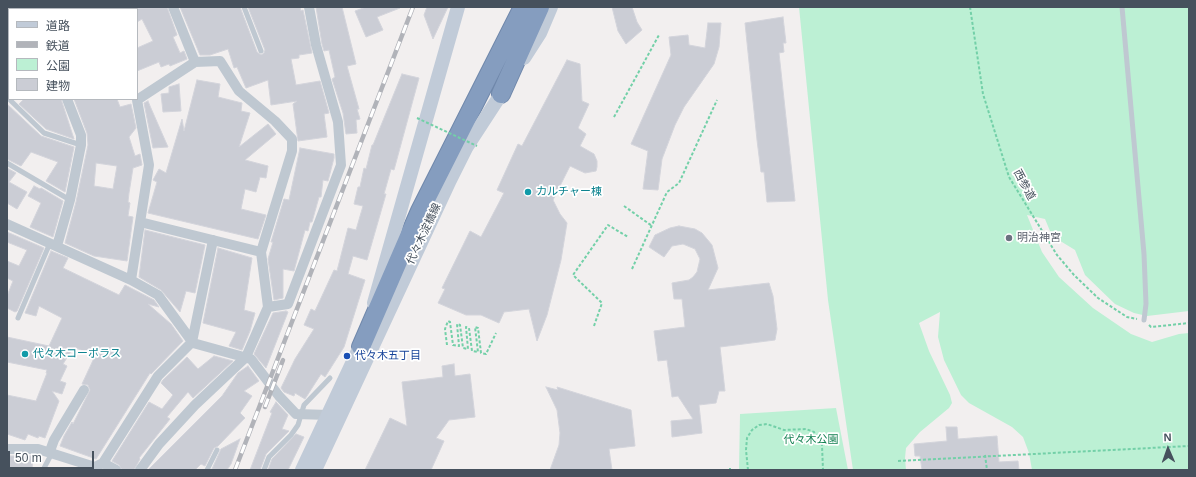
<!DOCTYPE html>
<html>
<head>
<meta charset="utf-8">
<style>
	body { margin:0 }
	#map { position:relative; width:1196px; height:477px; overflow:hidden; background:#f2efef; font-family:Arial,"Noto Sans JP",sans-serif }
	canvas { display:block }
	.frame { position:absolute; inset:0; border:8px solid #46515d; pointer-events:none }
	.legend { position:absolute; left:8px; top:8px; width:130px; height:92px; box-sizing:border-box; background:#fff; border:1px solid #b5b9be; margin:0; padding:5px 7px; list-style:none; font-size:12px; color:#46515d }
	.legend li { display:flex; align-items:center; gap:8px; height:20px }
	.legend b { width:20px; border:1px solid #b5b9be }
	.north { position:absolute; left:1148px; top:429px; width:40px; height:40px; -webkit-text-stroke:3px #fff; paint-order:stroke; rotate:358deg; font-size:11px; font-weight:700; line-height:16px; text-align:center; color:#46515d }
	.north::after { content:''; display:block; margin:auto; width:14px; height:18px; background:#46515d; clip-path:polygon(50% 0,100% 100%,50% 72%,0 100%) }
	.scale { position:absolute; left:8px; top:451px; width:86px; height:18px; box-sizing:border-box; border:2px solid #46515d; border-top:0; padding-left:5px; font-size:12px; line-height:14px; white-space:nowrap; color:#46515d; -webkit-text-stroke:3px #fff; paint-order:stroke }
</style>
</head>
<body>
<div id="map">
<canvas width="1196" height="477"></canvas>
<div class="frame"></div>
<ul class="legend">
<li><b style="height:5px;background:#c1cbd8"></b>道路</li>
<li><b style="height:5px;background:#b1b3b9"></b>鉄道</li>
<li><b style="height:11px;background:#bcf0d4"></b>公園</li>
<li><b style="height:11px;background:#cbcdd5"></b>建物</li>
</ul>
<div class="north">N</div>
<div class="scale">50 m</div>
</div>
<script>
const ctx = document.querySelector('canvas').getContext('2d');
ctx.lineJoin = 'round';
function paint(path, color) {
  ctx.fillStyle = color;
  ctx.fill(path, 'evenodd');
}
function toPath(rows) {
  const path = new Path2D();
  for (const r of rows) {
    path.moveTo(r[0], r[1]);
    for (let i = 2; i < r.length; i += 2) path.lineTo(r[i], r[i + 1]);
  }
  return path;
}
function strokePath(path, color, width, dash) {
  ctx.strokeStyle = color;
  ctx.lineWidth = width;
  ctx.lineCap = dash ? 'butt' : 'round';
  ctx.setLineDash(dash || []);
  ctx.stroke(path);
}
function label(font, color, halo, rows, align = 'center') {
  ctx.font = font + ' Arial,"Noto Sans JP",sans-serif';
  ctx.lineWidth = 3.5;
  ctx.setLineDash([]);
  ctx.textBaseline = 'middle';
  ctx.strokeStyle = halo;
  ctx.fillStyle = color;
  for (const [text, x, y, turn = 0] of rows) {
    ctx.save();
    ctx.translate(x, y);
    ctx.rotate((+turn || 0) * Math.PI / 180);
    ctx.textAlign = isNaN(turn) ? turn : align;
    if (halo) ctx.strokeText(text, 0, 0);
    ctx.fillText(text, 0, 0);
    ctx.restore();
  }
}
paint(toPath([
	[799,7,1189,7,1189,311,1147,316,1134,313,1115,304,1085,275,1075,250,1057,239,1050,231,1045,219,1027,215,1042,252,1059,277,1093,308,1131,334,1152,342,1179,334,1189,333,1189,470,1032,470,1029,453,1023,437,1012,427,969,403,961,395,944,360,938,337,940,312,919,323,929,351,950,395,952,403,949,408,920,432,906,448,905,458,906,470,853,470,828,300],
	[836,408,848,470,739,470,740,414]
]), '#bcf0d4');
const building = toPath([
	[137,7,167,7,177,35,173,37,180,53,184,51,187,59,170,66,169,64,161,67,159,62,137,71,137,48,153,41,142,19,137,22,137,7],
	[180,7,240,7,257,52,261,55,264,53,265,50,248,7,300,7,301,11,303,10,312,53,299,55,299,58,291,59,296,85,320,81,329,113,324,114,327,137,298,141,293,104,297,101,271,105,268,80,246,88,237,67,234,68,228,49,210,55,200,55,180,7],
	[316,7,342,7,356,64,347,66,359,109,357,109,360,119,356,120,357,133,346,134,343,113,332,79,335,77,329,50,324,51,322,44,316,7],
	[366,7,400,7,400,8,377,17,383,30,366,37,355,11,366,7],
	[427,7,448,7,433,39,424,15,427,7],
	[612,7,632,7,637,22,642,30,626,44,618,31,612,7],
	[783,17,786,43,783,43,784,52,779,53,795,201,767,202,764,172,761,172,757,140,745,23,783,17],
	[708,23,721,23,719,47,714,64,684,107,675,125,662,159,658,190,643,189,648,151,631,144,671,55,669,37,688,35,689,45,705,48,708,23],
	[567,60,580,64,582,101,589,104,578,128,586,134,580,146,594,154,597,161,597,167,596,171,585,173,570,166,553,200,560,214,567,223,561,260,547,315,537,341,529,309,504,312,499,323,481,315,466,315,438,303,445,289,442,288,470,231,481,237,504,193,497,190,518,144,522,146,567,60],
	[402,74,419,78,394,170,391,169,384,194,386,194,367,260,353,256,348,274,365,280,344,347,325,377,321,374,305,399,295,393,294,396,284,392,281,388,295,359,314,329,304,325,311,309,315,311,334,270,337,271,348,228,356,230,363,206,354,204,358,187,360,187,364,168,366,169,372,145,373,145,402,74],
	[197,80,220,84,218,97,242,103,241,111,250,113,239,147,268,124,276,134,245,160,268,166,266,178,260,177,256,192,245,189,241,209,266,215,258,239,148,213,157,182,153,180,159,169,166,173,182,119,184,131,197,80],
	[179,84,181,111,163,112,161,94,169,93,169,87,179,84],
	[24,99,61,99,74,139,46,129,19,104,24,99],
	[74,99,117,99,120,107,131,104,136,128,129,137,135,156,140,154,142,165,133,168,129,193,128,202,130,203,128,216,133,217,127,261,94,256,65,243,76,202,88,145,87,133,74,99],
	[96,163,117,166,113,189,94,186,96,163],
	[148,101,150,106,168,147,153,148,144,103,148,101],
	[7,104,41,136,74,147,65,192,46,181,58,162,31,152,21,166,7,159,7,104],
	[300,148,334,154,334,158,328,181,323,180,321,197,319,197,312,222,310,222,308,231,305,230,294,271,283,269,283,298,274,300,268,259,273,242,271,242,284,199,289,200,300,148],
	[7,168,16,173,9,182,27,192,17,209,7,203,7,168],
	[34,186,40,189,41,188,63,201,53,237,30,227,41,203,28,196,34,186],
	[679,226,695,229,702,233,712,245,718,268,708,290,769,283,773,296,777,329,775,340,720,347,725,391,719,391,716,403,699,405,702,433,672,437,671,421,693,419,678,396,672,397,667,360,658,361,654,331,685,327,682,299,674,299,672,283,689,280,693,277,697,272,700,259,695,249,683,244,672,246,664,257,649,247,655,235,670,228,679,226],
	[145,230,205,245,195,293,186,291,180,312,161,290,139,277,145,230],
	[7,232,44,248,17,311,15,312,7,308,7,296,13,281,7,278,7,261,19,266,27,250,7,242,7,232],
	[218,248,252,258,244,310,255,313,250,331,242,350,229,346,236,332,203,323,218,248],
	[51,251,68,258,63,268,119,295,125,285,154,300,159,307,148,304,171,324,183,341,151,374,150,373,96,459,60,446,64,436,72,422,73,424,90,390,88,385,82,384,95,356,76,348,73,348,63,364,67,366,60,381,66,383,62,394,52,391,59,401,45,438,39,436,38,438,28,434,25,440,7,434,7,395,36,401,47,373,46,373,47,370,7,362,7,337,49,346,62,318,39,306,36,316,25,313,51,251],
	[286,311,288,312,266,368,254,354,273,313,286,311],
	[214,356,233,361,193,398,188,392,167,417,170,419,139,458,140,459,134,470,122,470,119,465,112,461,149,402,162,409,173,395,161,383,163,380,187,357,198,369,214,356],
	[454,364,455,376,470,374,475,417,449,420,436,438,444,441,431,470,365,470,390,418,407,426,402,382,443,377,442,366,454,364],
	[248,366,259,381,244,391,252,396,240,413,245,418,218,446,214,448,205,466,201,464,195,470,148,470,222,396,238,373,248,366],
	[546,387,558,390,557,387,631,410,635,446,609,449,612,470,550,470,559,445,560,433,557,410,546,387],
	[276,402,288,415,282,429,289,431,266,454,260,470,250,470,272,413,270,412,276,402],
	[946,427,957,427,958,439,997,436,999,462,1018,461,1019,470,922,470,920,456,915,456,914,444,947,441,946,427],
	[296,434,304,437,288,470,268,470,272,459,296,434],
	[240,439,231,464,227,470,212,469,221,449,240,439],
	[7,456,33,456,32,470,7,470,7,456]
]);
paint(building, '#cbcdd5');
strokePath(building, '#d3d4db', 1);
const highway = toPath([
	[501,94,540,7],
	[361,347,420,211,523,7]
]);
strokePath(highway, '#7088ab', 20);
strokePath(toPath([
	[970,7,983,94,1009,177,1057,255,1074,275,1098,298,1127,317,1137,319],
	[614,117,659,35],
	[624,206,652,226],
	[632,269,667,192,679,183,717,100],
	[1149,325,1151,327,1189,323],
	[594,326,602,303,573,275,608,225,628,237],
	[447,345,445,329,448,321,450,322,453,345,459,346,457,324,460,325,463,348,468,349,466,327,469,328,472,351,478,352,475,327,478,328,481,353,486,354,496,333],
	[985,455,987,470],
	[898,461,1189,446],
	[730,468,730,470],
	[748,470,746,450,747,438,752,430,759,425,767,424,784,430,806,429,814,432,822,445,823,470]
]), '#73d0a8', 2, [3, 2]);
strokePath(toPath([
	[244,7,261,51],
	[1122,7,1144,254,1146,304,1144,320],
	[7,97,44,133,81,145],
	[7,163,70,200],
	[18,318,50,243],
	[43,470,52,453],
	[207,470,217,450],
	[264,470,269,457,291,435,298,425,304,405,330,378]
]), '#bfc8d1', 5);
strokePath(toPath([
	[32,7,33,9],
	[173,7,195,62],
	[140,222,261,252],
	[7,224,131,280,158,295,193,343,251,359,279,396,296,414,329,415],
	[57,246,70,200,81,145,81,135,67,99],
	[131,280,149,165,137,100,195,62,220,61,239,91,275,121,292,139,292,151,261,252,268,307,246,357,195,405,159,444,140,470],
	[268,307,288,304,341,165,338,122,316,45,309,7],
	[7,449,38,449,95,467,103,463,158,376,192,342,213,240],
	[50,451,54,440,84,390],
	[103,463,116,470]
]), '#bfc8d1', 10);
strokePath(toPath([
	[524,58,540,33,551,7],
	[374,303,458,7],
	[302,470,364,338],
	[315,470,450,180,466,148,507,85]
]), '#c1cbd8', 14);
strokePath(highway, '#859dbf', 18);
const rail = toPath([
	[265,407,283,360],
	[235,470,413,7]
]);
strokePath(rail, '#b1b3b9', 4.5);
strokePath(rail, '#fff', 3, [9]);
strokePath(toPath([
	[417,118,477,146]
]), '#73d0a8', 2, [3, 2]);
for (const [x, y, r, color] of [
	[528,192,4,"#0f9aa8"],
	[1009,238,4,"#6b7280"],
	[25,354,4,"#0f9aa8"],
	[347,356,4,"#1a4fb4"]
]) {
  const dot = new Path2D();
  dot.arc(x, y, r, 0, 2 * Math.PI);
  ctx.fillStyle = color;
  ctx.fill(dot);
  strokePath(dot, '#fff', 1.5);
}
label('11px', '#46515d', '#fff', [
	["西参道",1024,185,62],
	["代々木淀橋線",424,234,-65]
]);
label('11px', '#0d838f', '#fff', [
	["カルチャー棟",536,192],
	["代々木コーポラス",33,354]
], 'left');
label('11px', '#5b616d', '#fff', [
	["明治神宮",1017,238]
], 'left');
label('11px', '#164399', '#fff', [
	["代々木五丁目",355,356]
], 'left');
label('11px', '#148152', '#fff', [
	["代々木公園",811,440]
]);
</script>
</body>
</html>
